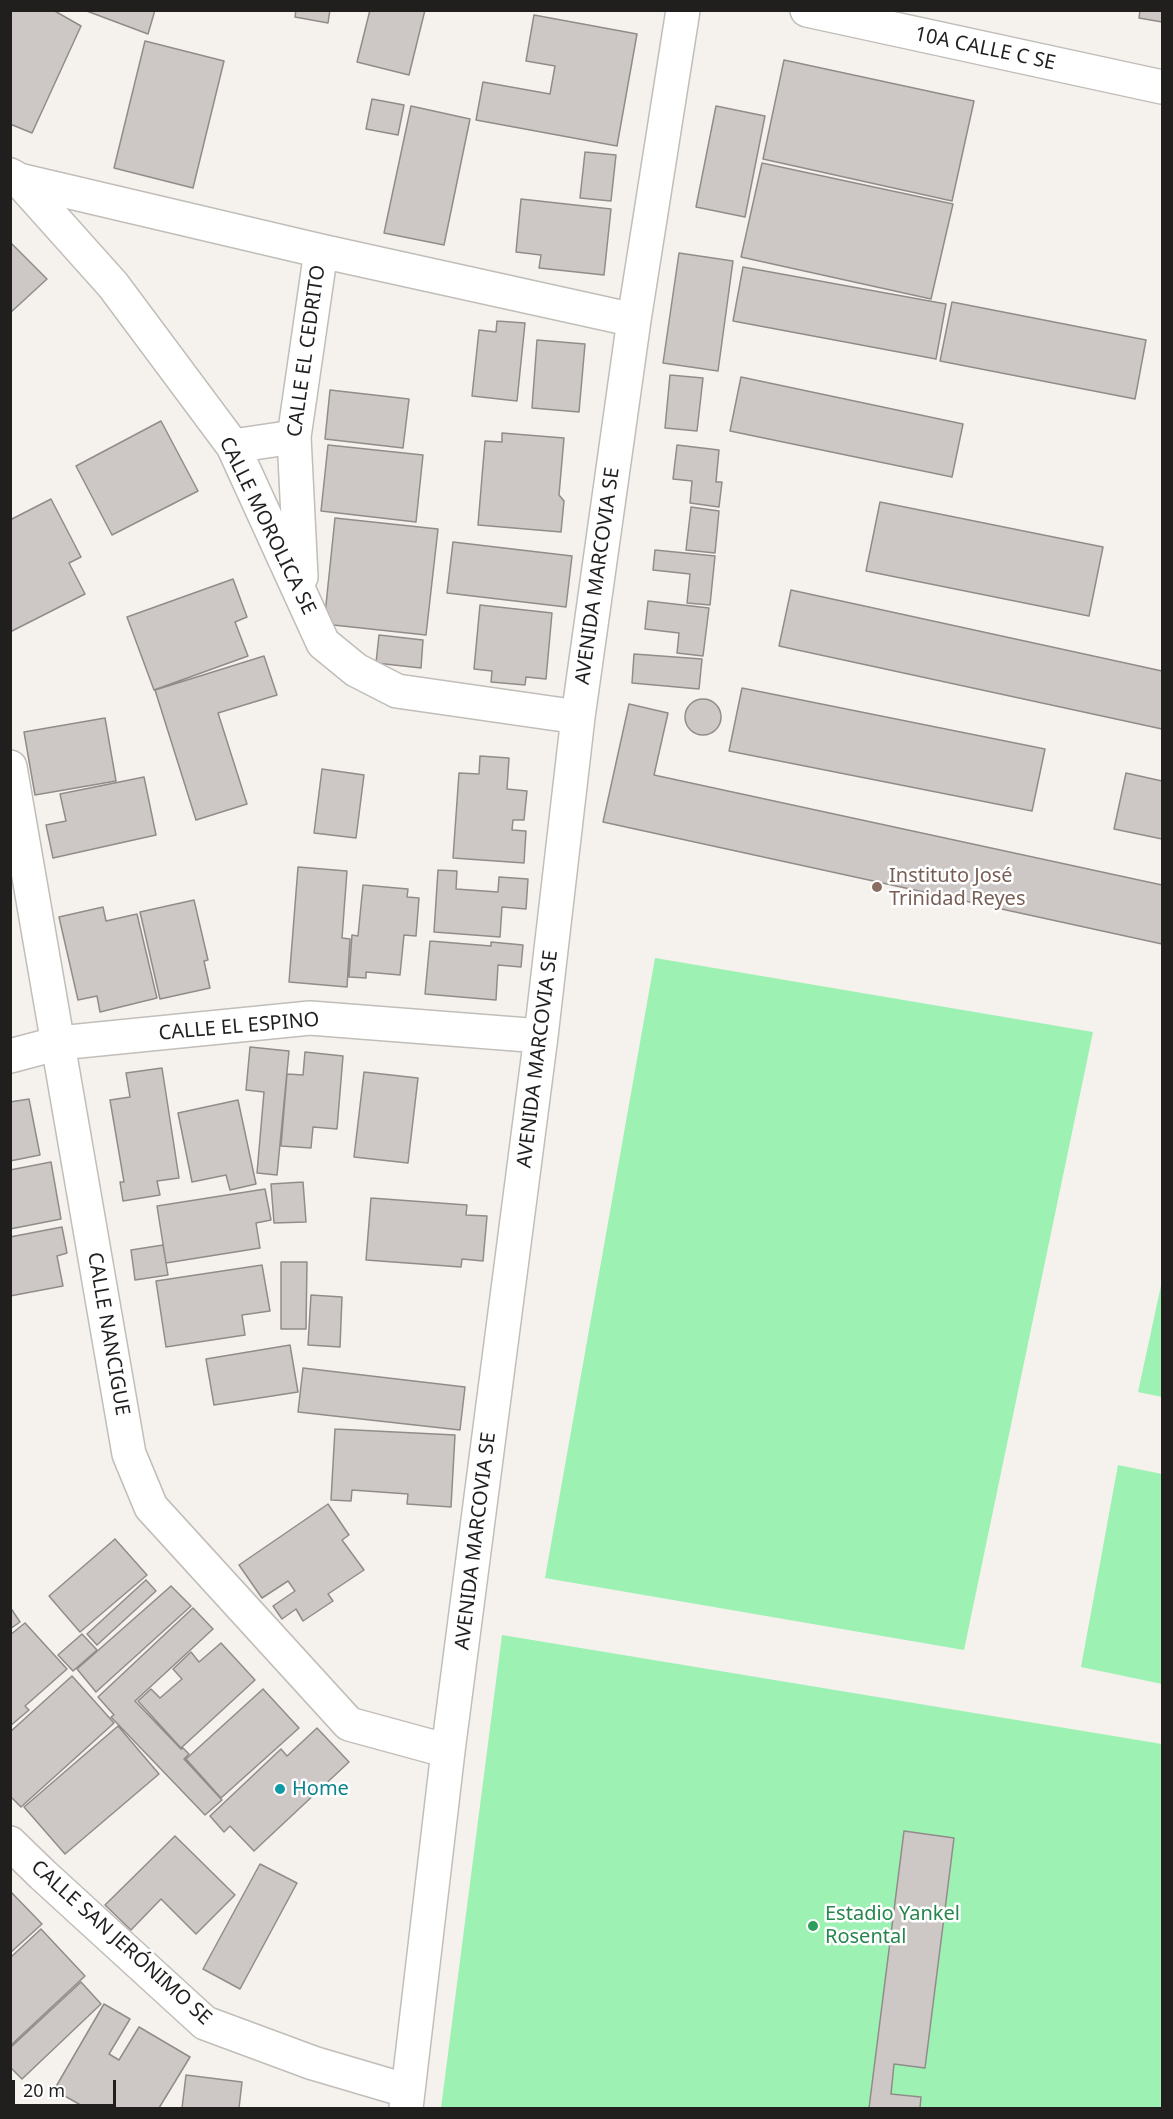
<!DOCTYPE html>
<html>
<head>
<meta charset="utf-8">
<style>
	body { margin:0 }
	#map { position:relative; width:1173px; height:2119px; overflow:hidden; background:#f5f2ed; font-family:"Noto Sans",sans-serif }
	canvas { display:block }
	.frame { position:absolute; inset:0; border:12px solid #211f1e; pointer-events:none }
	.scale { position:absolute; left:12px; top:2080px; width:104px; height:27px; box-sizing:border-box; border:3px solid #211f1e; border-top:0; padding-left:8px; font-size:18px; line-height:21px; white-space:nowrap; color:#211f1e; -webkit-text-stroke:4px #fff; paint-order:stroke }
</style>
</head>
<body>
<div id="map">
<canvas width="1173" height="2119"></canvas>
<div class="frame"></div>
<div class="scale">20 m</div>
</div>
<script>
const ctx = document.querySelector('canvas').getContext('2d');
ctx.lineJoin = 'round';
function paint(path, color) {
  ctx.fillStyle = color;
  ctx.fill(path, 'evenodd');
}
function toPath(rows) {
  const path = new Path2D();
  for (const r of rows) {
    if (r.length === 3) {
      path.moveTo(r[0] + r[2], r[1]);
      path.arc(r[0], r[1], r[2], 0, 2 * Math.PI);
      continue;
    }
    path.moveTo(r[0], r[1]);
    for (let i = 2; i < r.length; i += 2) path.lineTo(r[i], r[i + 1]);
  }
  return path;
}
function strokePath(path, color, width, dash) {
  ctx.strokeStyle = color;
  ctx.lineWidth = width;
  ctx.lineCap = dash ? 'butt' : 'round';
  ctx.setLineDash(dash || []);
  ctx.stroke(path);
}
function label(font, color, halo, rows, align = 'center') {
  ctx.font = font + ' "Noto Sans",sans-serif';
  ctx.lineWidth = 5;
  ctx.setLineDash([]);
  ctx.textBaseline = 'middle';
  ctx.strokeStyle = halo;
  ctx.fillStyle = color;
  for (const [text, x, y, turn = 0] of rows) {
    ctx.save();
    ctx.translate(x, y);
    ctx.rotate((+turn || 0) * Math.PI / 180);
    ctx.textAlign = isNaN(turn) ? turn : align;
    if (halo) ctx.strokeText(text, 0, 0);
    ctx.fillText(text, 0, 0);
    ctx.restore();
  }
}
paint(toPath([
	[655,958,1093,1032,964,1650,545,1578],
	[1162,1281,1162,1397,1138,1392],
	[1118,1465,1162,1474,1162,1684,1081,1667],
	[502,1635,1162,1744,1162,2108,441,2108]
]), '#9cf1b3');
const building = toPath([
	[12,10,53,10,81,26,32,133,10,124,10,13,12,10],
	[84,10,155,10,148,34,84,10],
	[296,10,330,10,328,23,295,17,296,10],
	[370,10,425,10,409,75,357,62,370,10],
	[1140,10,1162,10,1162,22,1139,18,1140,10],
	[534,15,637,34,617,146,476,120,483,82,550,94,555,66,526,61,534,15],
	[145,41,224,61,193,188,114,168,145,41],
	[784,60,974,101,952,201,763,159,784,60],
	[372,99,404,105,398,135,366,129,372,99],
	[411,106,470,119,444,245,384,233,411,106],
	[716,106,765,116,745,217,696,207,716,106],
	[585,152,616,155,611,201,580,198,585,152],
	[762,163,953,204,931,299,741,257,762,163],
	[521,199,611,209,604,275,539,268,541,255,516,252,521,199],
	[10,242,47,279,10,313,10,242],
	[679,253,733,261,718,371,663,363,679,253],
	[743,267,946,304,936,359,733,321,743,267],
	[952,302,1146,340,1135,399,940,361,952,302],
	[497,321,525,323,517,401,472,396,479,330,496,332,497,321],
	[537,340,585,344,579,412,532,408,537,340],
	[670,375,703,378,697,431,665,428,670,375],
	[741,377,963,424,952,477,730,431,741,377],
	[330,390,409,399,403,448,325,439,330,390],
	[161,421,198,491,112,535,76,466,161,421],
	[502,433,564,438,559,495,564,501,561,532,478,525,485,441,502,442,502,433],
	[328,445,423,455,416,522,321,511,328,445],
	[677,445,719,450,716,482,722,482,719,507,690,503,692,481,673,479,677,445],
	[51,499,81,557,69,563,85,594,10,632,10,520,51,499],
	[880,502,1103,547,1089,616,866,571,880,502],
	[691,507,719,511,715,553,686,550,691,507],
	[335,518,438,529,426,635,324,624,335,518],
	[453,542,572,556,566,607,447,593,453,542],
	[655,550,715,556,710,605,687,603,690,574,653,570,655,550],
	[233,579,247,617,235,622,248,656,154,690,127,617,233,579],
	[791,590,1162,671,1162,729,779,646,791,590],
	[648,601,709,608,703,656,677,653,679,633,645,629,648,601],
	[480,605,552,613,546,679,526,677,525,685,491,682,492,671,474,669,480,605],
	[379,635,423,640,421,668,376,663,379,635],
	[634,654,702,659,699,689,632,683,634,654],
	[264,656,277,695,218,713,247,804,196,820,155,690,264,656],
	[742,688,1045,749,1032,811,729,751,742,688],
	[703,717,18],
	[629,704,668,713,654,775,1162,885,1162,944,603,822,629,704],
	[105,718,116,781,35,795,24,732,105,718],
	[480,756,509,758,507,789,527,791,524,820,513,820,512,830,526,831,524,863,453,858,459,773,479,774,480,756],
	[322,769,364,775,356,838,314,833,322,769],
	[1126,773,1162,781,1162,839,1114,829,1126,773],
	[144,777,156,835,53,858,46,825,66,821,60,794,144,777],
	[298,867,347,871,342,938,350,939,347,987,289,982,298,867],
	[438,870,457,871,456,889,498,892,499,877,528,879,526,909,502,907,500,937,434,932,438,870],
	[363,885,408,889,407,897,419,898,416,936,404,935,400,975,366,972,366,978,349,977,352,935,358,936,363,885],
	[194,900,208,960,204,961,210,988,160,999,140,912,194,900],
	[103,907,106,921,137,914,157,998,100,1012,97,996,78,1000,59,917,103,907],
	[430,941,491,946,491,942,523,945,521,967,498,965,496,1000,425,994,430,941],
	[250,1047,289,1051,277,1175,257,1173,264,1092,246,1090,250,1047],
	[305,1052,343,1056,337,1129,313,1127,311,1148,281,1146,287,1074,303,1075,305,1052],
	[162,1068,179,1178,157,1181,160,1195,123,1201,120,1182,124,1182,110,1100,130,1097,126,1073,162,1068],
	[364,1072,418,1078,408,1163,354,1157,364,1072],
	[29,1099,40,1155,10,1161,10,1102,29,1099],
	[238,1100,256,1184,230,1190,226,1175,192,1182,178,1113,238,1100],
	[51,1162,61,1219,10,1229,10,1170,51,1162],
	[303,1182,306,1222,274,1223,271,1184,303,1182],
	[265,1189,271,1220,256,1223,260,1248,166,1263,157,1206,265,1189],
	[371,1198,467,1205,466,1215,487,1216,483,1261,462,1259,461,1267,366,1260,371,1198],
	[62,1227,67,1253,57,1256,63,1286,10,1296,10,1237,62,1227],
	[163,1245,168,1275,135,1280,131,1250,163,1245],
	[281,1262,307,1262,306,1329,281,1329,281,1262],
	[262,1265,270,1311,242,1315,245,1335,166,1347,156,1281,262,1265],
	[311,1295,342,1297,340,1347,308,1345,311,1295],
	[290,1345,298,1392,214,1405,206,1359,290,1345],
	[303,1368,465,1387,460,1430,298,1412,303,1368],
	[335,1429,455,1435,451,1507,407,1504,408,1494,352,1490,351,1501,331,1500,335,1429],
	[328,1504,349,1535,342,1540,364,1570,328,1594,333,1601,303,1621,296,1609,282,1619,273,1606,295,1591,288,1581,262,1598,239,1565,328,1504],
	[115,1539,147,1575,80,1632,49,1596,115,1539],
	[146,1580,156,1591,97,1645,87,1634,146,1580],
	[171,1586,191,1606,96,1692,77,1669,171,1586],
	[10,1607,20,1622,10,1629,10,1607],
	[193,1608,213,1629,135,1701,181,1749,183,1748,189,1754,184,1759,222,1800,205,1815,111,1717,114,1715,98,1697,193,1608],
	[25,1623,67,1669,25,1706,29,1710,10,1726,10,1635,25,1623],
	[82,1634,97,1650,73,1671,58,1655,82,1634],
	[221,1643,255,1680,181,1748,138,1701,151,1689,160,1698,182,1679,173,1669,191,1652,199,1662,221,1643],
	[72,1676,114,1723,21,1807,10,1796,10,1732,72,1676],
	[263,1689,299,1728,221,1798,186,1759,263,1689],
	[118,1726,159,1774,65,1854,24,1807,118,1726],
	[317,1728,349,1762,254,1851,230,1826,224,1832,210,1816,281,1749,287,1756,317,1728],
	[904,1831,954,1838,925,2068,894,2064,891,2094,921,2097,920,2108,869,2108,904,1831],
	[175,1836,235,1895,196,1934,161,1899,131,1930,105,1905,175,1836],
	[260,1864,297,1883,240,1989,203,1969,260,1864],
	[10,1891,42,1924,10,1953,10,1891],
	[41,1929,85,1976,10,2046,10,1958,41,1929],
	[81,1982,101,2004,22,2079,10,2067,10,2048,81,1982],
	[104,2004,130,2019,109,2054,119,2060,139,2027,190,2057,159,2108,86,2108,54,2090,104,2004],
	[186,2075,242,2082,239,2108,182,2108,186,2075]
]);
paint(building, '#cdc8c5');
strokePath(building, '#918c8a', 1.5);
const minor = toPath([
	[807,10,1162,87],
	[10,175,19,180,113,285,233,446,323,643,356,670,397,691,578,717],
	[19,180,321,251,634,320],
	[233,446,294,437],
	[301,577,294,437,321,251],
	[10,767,129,1454,151,1507,349,1724,448,1751],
	[10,1056,59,1043,310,1018,541,1036],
	[10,1843,43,1875,205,2023,313,2063,408,2091],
	[406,2108,448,1751,541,1036,578,717,634,320,683,10]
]);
strokePath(minor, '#c1beb9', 36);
strokePath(minor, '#fff', 33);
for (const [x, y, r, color] of [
	[877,887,6,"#8d6e63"],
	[280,1789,6,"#0f9aa8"],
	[813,1926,6,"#2e9e5b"]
]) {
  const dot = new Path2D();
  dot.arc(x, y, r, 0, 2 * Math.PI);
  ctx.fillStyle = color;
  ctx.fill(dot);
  strokePath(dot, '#fff', 2);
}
label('20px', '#211f1e', '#fff', [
	["10A CALLE C SE",985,49,12],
	["CALLE EL CEDRITO",307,351,-82],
	["CALLE MOROLICA SE",267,526,64],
	["AVENIDA MARCOVIA SE",598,576,-82],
	["CALLE EL ESPINO",239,1027,-5],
	["AVENIDA MARCOVIA SE",538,1059,-83],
	["CALLE NANCIGUE",108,1334,80],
	["AVENIDA MARCOVIA SE",476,1541,-83],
	["CALLE SAN JERÓNIMO SE",121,1943,42]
]);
label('20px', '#785e54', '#fff', [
	["Instituto José",889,876],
	["Trinidad Reyes",889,899]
], 'left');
label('20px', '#0d838f', '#fff', [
	["Home",292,1789]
], 'left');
label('20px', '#27864d', '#fff', [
	["Estadio Yankel",825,1914],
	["Rosental",825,1937]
], 'left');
</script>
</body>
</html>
